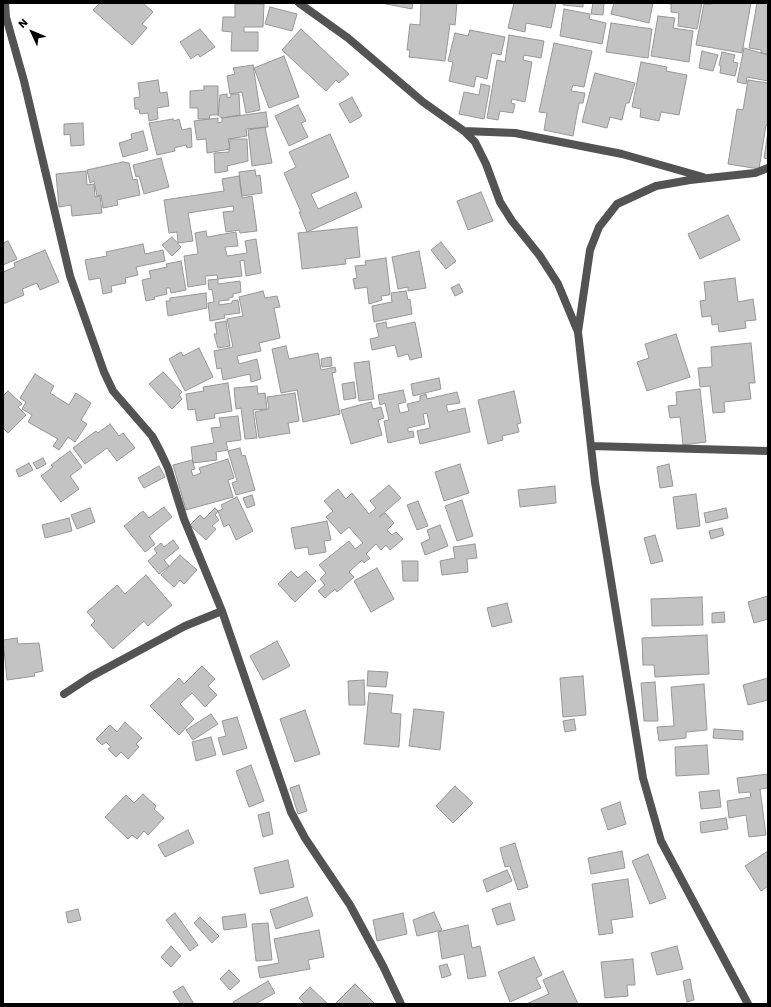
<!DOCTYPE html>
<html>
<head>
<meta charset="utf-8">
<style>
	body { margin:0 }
	#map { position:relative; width:771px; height:1007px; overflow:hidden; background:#fff; font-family:"Work Sans",sans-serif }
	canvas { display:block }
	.frame { position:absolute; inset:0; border:4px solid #000; pointer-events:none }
	.north { position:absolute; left:12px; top:12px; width:40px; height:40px; -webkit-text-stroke:3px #fff; paint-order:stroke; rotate:314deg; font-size:11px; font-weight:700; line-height:16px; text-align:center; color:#000 }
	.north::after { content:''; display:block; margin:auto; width:14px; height:18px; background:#000; clip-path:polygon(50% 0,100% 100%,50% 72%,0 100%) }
</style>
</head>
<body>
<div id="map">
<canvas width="771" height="1007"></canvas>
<div class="frame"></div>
<div class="north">N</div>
</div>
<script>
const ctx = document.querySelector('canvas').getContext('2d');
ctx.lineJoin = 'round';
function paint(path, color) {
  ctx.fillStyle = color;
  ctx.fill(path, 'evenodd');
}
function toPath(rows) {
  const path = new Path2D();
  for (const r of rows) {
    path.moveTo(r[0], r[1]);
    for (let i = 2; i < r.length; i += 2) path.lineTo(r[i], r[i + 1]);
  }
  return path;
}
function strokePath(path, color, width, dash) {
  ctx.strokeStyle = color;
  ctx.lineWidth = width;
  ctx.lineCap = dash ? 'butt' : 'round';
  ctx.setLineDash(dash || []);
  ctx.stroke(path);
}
const building = toPath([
	[100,3,143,3,153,12,142,24,147,28,132,45,93,10,100,3],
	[381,3,413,3,412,9,381,3],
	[421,3,457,3,455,25,450,24,445,61,409,57,410,50,407,50,410,24,420,25,421,3],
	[514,3,556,3,551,28,526,23,525,32,508,28,514,3],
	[563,3,583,3,583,7,563,5,563,3],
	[593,3,604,3,603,15,591,14,593,3],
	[614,3,653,3,649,23,611,14,614,3],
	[666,3,702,3,697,29,678,26,679,13,671,12,671,4,666,3],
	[711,3,751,3,742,53,696,45,704,4,711,5,711,3],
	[757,3,768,3,768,54,761,53,761,50,749,48,757,3],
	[235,4,264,4,263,27,244,27,244,32,258,32,258,51,231,51,232,32,222,31,223,17,235,17,235,4],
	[270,7,297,14,292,31,265,24,270,7],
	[564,9,590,14,589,19,606,23,602,44,560,36,564,9],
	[658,16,675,18,673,28,693,31,689,62,651,56,658,16],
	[611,23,652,29,648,58,606,52,611,23],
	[200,29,215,47,200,57,198,54,191,59,180,42,200,29],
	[301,29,349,74,339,83,336,80,326,91,282,50,301,29],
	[470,30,505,37,501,55,492,53,487,79,476,76,474,87,449,81,453,62,448,61,455,33,468,36,470,30],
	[509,35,544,41,541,58,524,55,523,60,532,62,525,102,512,99,511,103,515,104,513,113,500,111,498,120,487,118,497,60,505,62,509,35],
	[554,43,592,51,584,87,573,85,571,91,585,93,583,103,579,103,573,136,544,130,547,113,539,112,554,43],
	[744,48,768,55,768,81,747,77,746,84,737,82,744,48],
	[702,51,718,55,713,71,699,68,702,51],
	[722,52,735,55,733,62,738,63,735,76,720,73,721,66,719,65,722,52],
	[284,56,299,97,269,108,254,68,284,56],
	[641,62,667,67,666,71,687,75,679,115,661,112,659,121,640,117,641,109,632,107,641,62],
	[253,65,260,110,246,113,242,92,230,94,227,76,235,74,233,68,253,65],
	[595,73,635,83,629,103,626,103,622,120,610,117,607,128,582,122,595,73],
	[158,80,160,93,167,92,169,106,157,108,158,119,149,121,148,113,140,114,139,109,135,109,134,98,140,97,138,83,158,80],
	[748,80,768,83,768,125,766,125,759,169,728,164,737,109,743,110,748,80],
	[481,84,490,86,484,119,459,114,464,92,479,95,481,84],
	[204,86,218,86,218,115,210,115,209,119,198,119,198,108,190,108,190,91,204,90,204,86],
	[227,94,227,98,231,97,231,94,239,94,240,115,222,118,218,115,220,95,227,94],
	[352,97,362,116,350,123,339,104,352,97],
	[298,105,306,121,301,123,308,137,289,146,275,116,298,105],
	[266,112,268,127,246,129,247,136,228,139,230,149,207,153,206,139,197,140,194,121,218,118,218,123,222,122,222,118,266,112],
	[173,119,174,121,179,119,182,130,191,128,192,147,187,148,186,145,174,148,175,151,157,155,149,123,173,119],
	[83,123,84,145,71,146,70,134,64,135,64,124,83,123],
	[265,127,272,163,252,166,248,130,265,127],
	[143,131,148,150,123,157,119,143,132,139,131,134,143,131],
	[768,132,768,159,764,158,768,132],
	[330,134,349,177,311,194,318,209,356,192,362,207,307,232,299,212,301,212,284,173,296,167,289,152,330,134],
	[230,139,247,139,248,161,227,166,228,171,215,173,214,153,229,152,230,139],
	[161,158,169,187,144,194,139,176,136,177,133,165,161,158],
	[123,162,129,163,133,180,137,179,140,195,117,200,118,205,103,208,101,195,97,196,94,181,90,183,87,170,123,162],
	[255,170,256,176,260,175,262,193,242,196,239,172,255,170],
	[86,171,87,185,94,184,95,197,100,196,102,213,72,216,71,205,59,207,56,174,86,171],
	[239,176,242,198,252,196,257,231,240,233,239,230,226,232,223,212,234,211,233,206,188,213,193,241,178,243,177,232,169,233,164,200,224,191,222,179,239,176],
	[481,192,493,221,468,230,457,201,481,192],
	[728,215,740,240,700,259,688,234,728,215],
	[357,227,360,257,345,259,346,264,302,269,298,233,357,227],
	[206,231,207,237,236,232,238,246,225,247,227,256,247,253,245,241,256,239,261,273,246,276,244,260,240,261,242,276,218,279,217,275,205,276,206,284,188,287,184,256,198,254,195,233,206,231],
	[172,237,181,247,172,256,162,245,172,237],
	[8,241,17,259,3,265,3,243,8,241],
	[441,242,456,261,446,269,431,250,441,242],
	[143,244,145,254,163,250,165,261,136,267,138,275,125,278,126,283,111,286,112,292,103,294,100,278,89,280,85,260,107,256,106,252,143,244],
	[45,250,59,282,40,290,37,283,22,289,24,295,3,304,3,272,15,267,14,263,45,250],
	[419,251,426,288,408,291,408,287,398,289,392,257,419,251],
	[386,258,390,292,389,295,381,296,382,300,369,304,367,287,355,289,353,279,357,278,355,266,366,265,365,261,386,258],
	[181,261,186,290,171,293,170,288,166,288,167,294,154,297,155,299,146,301,142,280,151,278,149,271,167,267,166,264,181,261],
	[735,278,738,302,753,299,756,320,745,321,746,328,719,332,718,324,712,325,711,316,702,317,700,301,706,300,704,282,735,278],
	[218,279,218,284,240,281,241,292,233,294,233,297,229,298,229,300,219,301,219,305,232,303,232,301,238,300,240,313,224,315,225,318,210,321,208,303,214,302,212,289,209,290,208,280,218,279],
	[459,284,463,292,455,296,451,288,459,284],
	[263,291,265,298,277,296,280,307,274,308,280,338,259,343,261,351,237,356,239,364,257,359,261,379,251,382,250,374,223,380,221,368,217,369,214,351,233,347,227,319,243,316,239,297,263,291],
	[406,291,408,300,410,299,412,314,374,322,372,306,392,302,391,293,406,291],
	[206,293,207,308,168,316,166,301,170,301,170,298,206,293],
	[226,321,230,346,218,348,214,334,217,334,215,323,226,321],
	[386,322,387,328,415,322,422,357,410,360,408,354,398,357,395,345,372,350,370,339,379,337,376,324,386,322],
	[676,334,690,377,647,391,637,362,649,358,645,344,676,334],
	[751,343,755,383,749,383,751,399,724,402,725,412,713,413,710,386,700,387,698,368,712,367,711,347,751,343],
	[286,346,289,359,318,353,321,370,335,367,336,372,332,373,340,414,303,422,297,390,281,393,272,349,286,346],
	[199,348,213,377,185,391,169,359,181,352,183,356,199,348],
	[331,357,332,366,322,367,321,359,331,357],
	[369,361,374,399,359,401,354,363,369,361],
	[163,372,182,392,179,395,182,399,172,409,149,384,163,372],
	[35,374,54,386,50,393,69,405,76,393,91,403,81,420,87,424,75,442,68,437,59,450,53,446,58,439,28,422,32,415,22,409,26,402,20,398,35,374],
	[439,378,441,389,413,396,411,384,439,378],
	[354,382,356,398,344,400,342,384,354,382],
	[228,383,232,411,214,414,215,418,197,421,195,409,188,410,186,394,204,391,203,387,228,383],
	[257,386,258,394,265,393,267,409,253,410,257,438,245,439,241,408,236,409,234,388,257,386],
	[700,389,706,442,683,445,680,417,670,418,668,406,677,405,676,392,700,389],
	[403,390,406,402,398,404,400,413,409,411,407,404,420,401,420,396,426,394,427,399,457,392,460,403,446,405,448,412,465,408,470,432,420,444,417,431,430,428,427,413,423,414,425,424,408,428,408,432,413,431,414,437,388,443,384,421,389,420,385,403,380,405,378,395,403,390],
	[8,391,22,404,18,407,26,415,8,433,3,428,3,396,8,391],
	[514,391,521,423,517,424,519,432,502,436,503,440,488,444,478,400,514,391],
	[295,393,299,421,288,423,290,433,259,438,255,412,269,409,267,397,295,393],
	[371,402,373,409,381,407,384,418,378,420,382,435,351,444,341,410,371,402],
	[238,416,241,440,226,442,228,450,216,452,217,460,193,463,191,447,214,443,211,428,221,427,219,418,238,416],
	[110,424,119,436,123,433,135,448,117,461,107,448,85,464,73,448,96,431,98,433,110,424],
	[240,448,242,456,245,455,255,490,236,495,232,483,237,481,228,451,240,448],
	[70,451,82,467,70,476,79,489,61,502,41,476,53,467,51,465,70,451],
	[43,458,46,464,37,469,33,463,43,458],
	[228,459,234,478,228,480,233,497,186,510,173,465,192,460,195,469,191,470,193,476,201,473,199,468,228,459],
	[29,463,33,470,19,477,16,470,29,463],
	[460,464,469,493,444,501,435,472,460,464],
	[669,464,673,486,660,488,657,467,669,464],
	[159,466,165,477,144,488,138,478,159,466],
	[389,485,401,498,379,517,385,513,394,523,387,530,392,535,396,532,403,539,390,550,386,545,381,550,376,544,366,554,370,558,364,563,362,560,349,572,354,577,337,592,335,589,325,598,318,591,325,585,320,579,326,573,319,565,349,541,355,549,363,543,349,527,341,534,326,517,333,511,324,501,338,489,346,499,352,493,369,514,376,508,370,501,389,485],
	[555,486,556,503,520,507,518,490,555,486],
	[696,494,700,526,677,529,673,497,696,494],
	[252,495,255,505,247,508,243,498,252,495],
	[237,497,253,531,236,540,229,524,224,527,218,511,223,509,221,505,237,497],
	[462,500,473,536,457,541,445,506,462,500],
	[418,501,428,526,417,530,407,505,418,501],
	[164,507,172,517,149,536,155,544,145,552,124,526,143,511,149,518,164,507],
	[90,508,95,522,77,529,71,515,90,508],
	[215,508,218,511,215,515,219,520,212,526,216,529,206,540,190,525,200,515,204,519,215,508],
	[726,508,728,518,706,523,704,513,726,508],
	[69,518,72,531,45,538,42,525,69,518],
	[327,521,331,540,324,541,326,552,309,555,308,547,295,549,291,528,327,521],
	[440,525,448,546,425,555,421,543,430,539,427,530,440,525],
	[722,528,724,535,711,539,709,531,722,528],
	[655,535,663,561,651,564,644,538,655,535],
	[173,540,179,548,164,560,169,566,159,574,148,561,157,553,154,549,161,543,164,547,173,540],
	[475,544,477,558,467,559,468,572,442,575,440,561,455,558,453,547,475,544],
	[180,555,197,570,184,584,180,580,174,587,161,575,180,555],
	[402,561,418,561,418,581,403,581,402,561],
	[377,568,394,599,371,612,354,581,377,568],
	[291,571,298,578,306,571,316,581,295,602,278,584,291,571],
	[146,575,172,605,148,626,144,621,113,649,91,625,95,621,87,612,117,585,125,594,146,575],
	[768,596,768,619,754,623,748,602,768,596],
	[702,597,703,625,652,626,651,599,702,597],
	[507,603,512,622,492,627,487,608,507,603],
	[724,612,725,622,712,623,712,613,724,612],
	[707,635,709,674,655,677,654,665,643,665,642,638,707,635],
	[17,638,18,644,39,643,43,671,34,673,35,676,7,680,3,640,17,638],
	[277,641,290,666,263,680,250,656,277,641],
	[202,666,215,679,208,686,217,695,205,707,192,693,180,704,194,719,179,735,150,706,179,678,184,684,202,666],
	[368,671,388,672,386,687,367,686,368,671],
	[583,676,586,715,563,717,560,678,583,676],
	[768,678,768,700,748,705,743,685,768,678],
	[364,680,365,705,349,705,348,681,364,680],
	[655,682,658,721,644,721,641,683,655,682],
	[704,684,707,730,686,732,686,738,659,741,657,727,674,726,671,687,704,684],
	[369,693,393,695,391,713,401,714,399,747,364,744,369,693],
	[414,709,444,712,440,750,409,746,414,709],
	[305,710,320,754,295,762,280,719,305,710],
	[211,714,218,724,193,740,186,730,211,714],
	[237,717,247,748,223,755,218,738,226,736,222,721,237,717],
	[574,719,576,730,565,732,563,721,574,719],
	[125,722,142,738,136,744,139,747,128,759,121,752,116,757,108,749,111,747,106,742,102,745,96,739,110,725,117,732,125,722],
	[714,729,743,731,743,740,713,738,714,729],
	[211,737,216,755,196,761,192,742,211,737],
	[707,745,709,774,676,776,675,747,707,745],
	[251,765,264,801,249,807,236,771,251,765],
	[768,774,768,788,760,789,766,835,749,837,746,815,729,818,727,801,751,797,750,792,739,793,737,778,768,774],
	[299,785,307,811,298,814,290,788,299,785],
	[455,786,473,803,453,823,436,806,455,786],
	[719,790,721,807,701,809,699,792,719,790],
	[143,794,156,806,154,809,164,818,148,835,144,831,137,839,132,835,128,839,105,817,126,795,134,803,143,794],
	[620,802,626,824,608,830,601,809,620,802],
	[269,812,273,834,263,837,258,815,269,812],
	[726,818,728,829,701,833,700,822,726,818],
	[188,830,194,843,165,857,158,845,188,830],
	[515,843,528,887,518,890,510,866,505,867,500,848,515,843],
	[622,851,625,868,591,874,588,858,622,851],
	[768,851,768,886,761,891,745,866,768,851],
	[648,854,666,898,650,904,632,861,648,854],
	[288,860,294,887,260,894,254,868,288,860],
	[507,870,512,881,487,892,483,880,507,870],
	[628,879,633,917,611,920,613,933,599,935,592,884,628,879],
	[307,897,313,916,276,929,270,910,307,897],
	[510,903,515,920,497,925,492,909,510,903],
	[78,909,81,920,68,923,66,912,78,909],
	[434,912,442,930,417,936,413,920,434,912],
	[175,913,198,945,190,951,166,920,175,913],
	[403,913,407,934,377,941,373,920,403,913],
	[245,914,247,927,224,930,222,917,245,914],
	[200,917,219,936,212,943,194,923,200,917],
	[268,923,272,960,256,961,252,924,268,923],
	[468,925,472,948,480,946,486,976,468,979,464,954,442,959,438,932,468,925],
	[319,930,324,957,308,960,310,969,260,978,258,967,279,963,274,939,319,930],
	[171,946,181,956,171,967,161,957,171,946],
	[677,946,683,969,657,975,651,953,677,946],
	[534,957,542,975,536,978,541,988,510,1002,498,972,534,957],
	[633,959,635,985,627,985,628,996,605,998,601,962,633,959],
	[447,964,451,975,442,978,439,966,447,964],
	[229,970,240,981,230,990,220,979,229,970],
	[563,971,578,1004,526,1004,549,994,543,980,563,971],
	[690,979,694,1000,687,1002,683,981,690,979],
	[268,981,275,993,255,1004,234,1004,233,1002,268,981],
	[355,984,375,1004,335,1004,355,984],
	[183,986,194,1004,181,1004,173,992,183,986],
	[310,987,328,1004,305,1004,299,998,310,987]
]);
paint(building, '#c3c3c3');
strokePath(building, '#979797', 1);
strokePath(toPath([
	[5,3,6,17,24,81,70,276,104,372,113,391,152,436,160,451,168,468,184,519,222,611,291,812,305,838,350,905,383,966,401,1004],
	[299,3,348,38,423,102,464,131,475,142,486,164,500,202,512,221,540,256,558,284,578,332,595,482,643,778,661,841,748,1004],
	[464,131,515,133,622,154,703,177],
	[578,332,590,250,599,227,617,204,656,186,690,180,755,173,768,168],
	[591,446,768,451],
	[64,694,90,677,185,626,222,611]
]), '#535353', 8);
</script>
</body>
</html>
